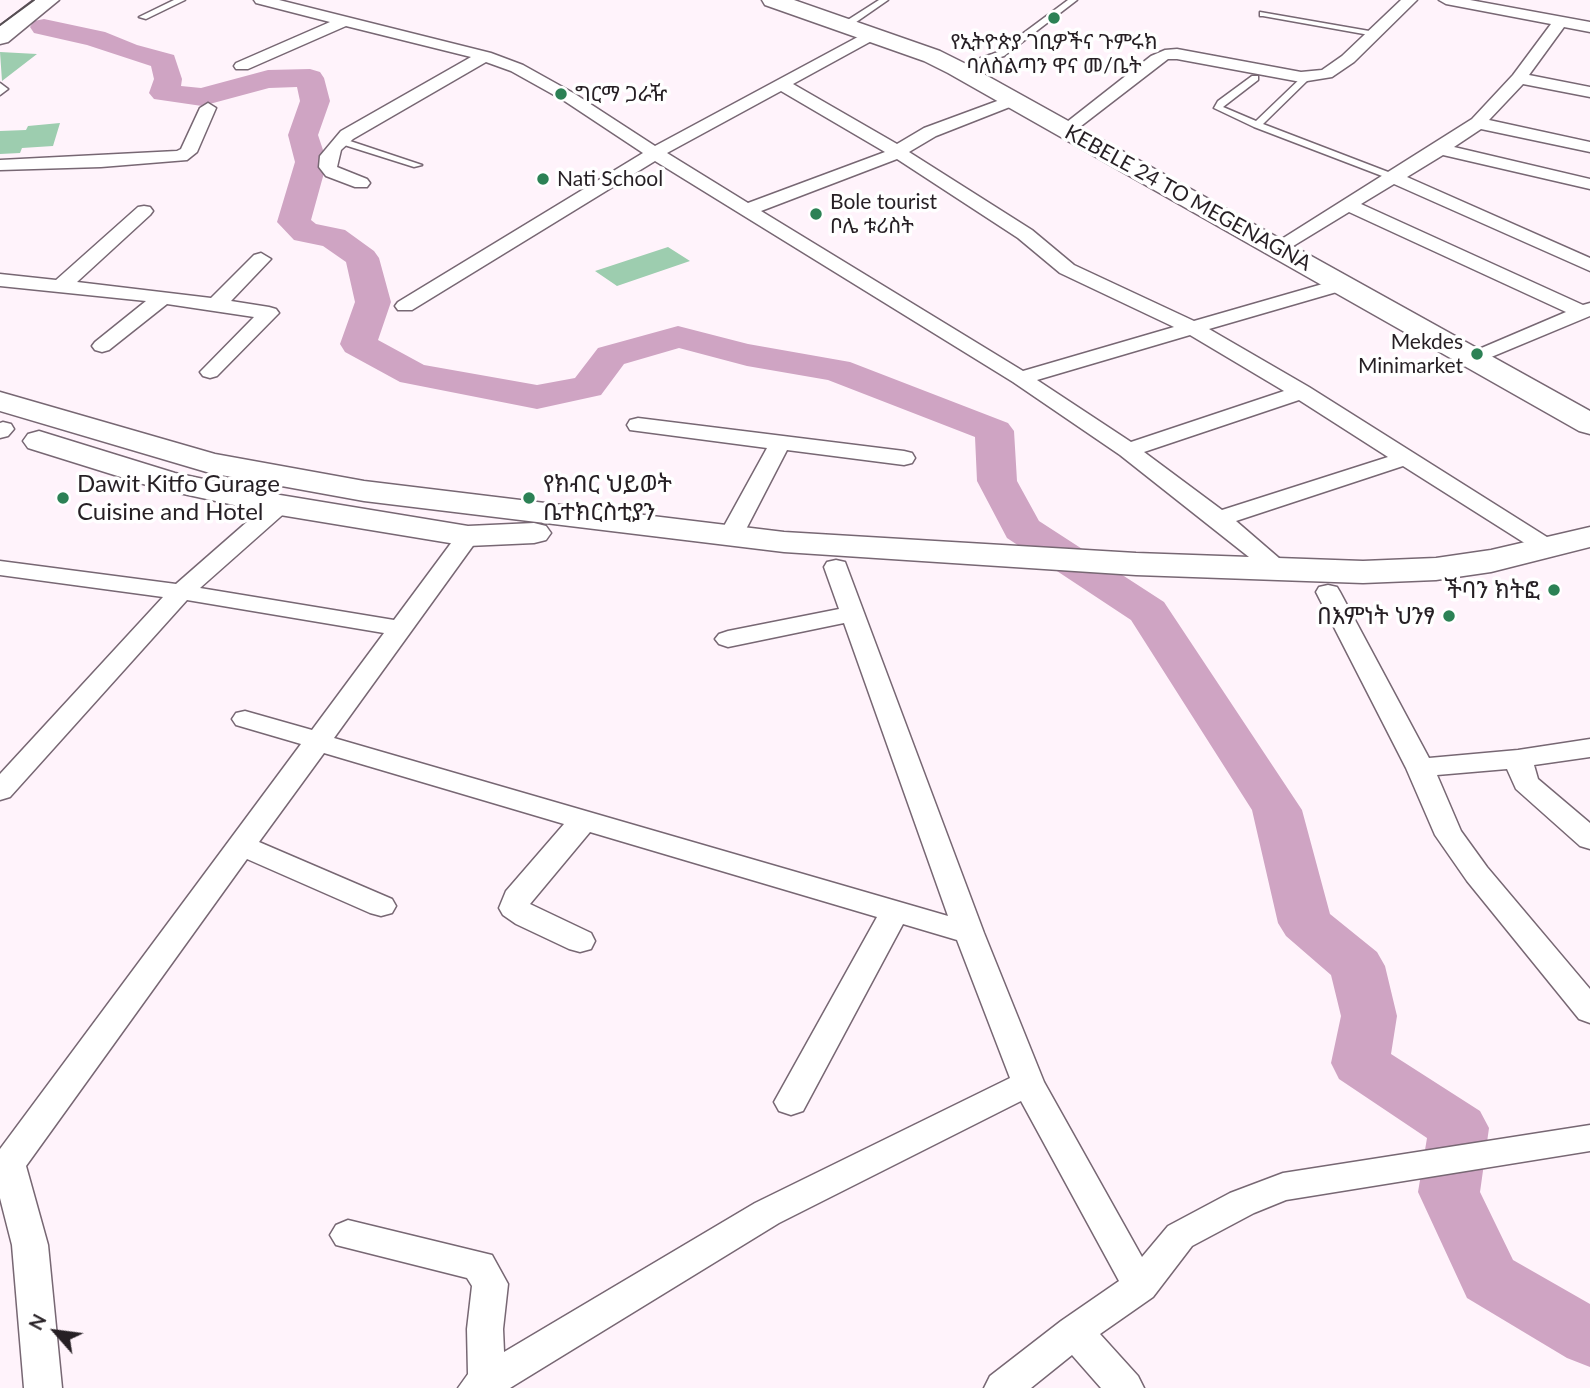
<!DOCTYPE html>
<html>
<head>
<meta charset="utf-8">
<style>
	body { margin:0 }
	#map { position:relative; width:1590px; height:1388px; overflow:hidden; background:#fff3fb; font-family:Lato,sans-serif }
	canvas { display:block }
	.north { position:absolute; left:21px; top:1297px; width:70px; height:70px; -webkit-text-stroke:5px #fff; paint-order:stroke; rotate:298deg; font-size:19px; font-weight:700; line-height:28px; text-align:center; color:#261f24 }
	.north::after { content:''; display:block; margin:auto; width:24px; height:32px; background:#261f24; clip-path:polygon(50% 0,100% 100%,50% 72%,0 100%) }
</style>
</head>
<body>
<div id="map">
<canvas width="1590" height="1388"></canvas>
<div class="north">N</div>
</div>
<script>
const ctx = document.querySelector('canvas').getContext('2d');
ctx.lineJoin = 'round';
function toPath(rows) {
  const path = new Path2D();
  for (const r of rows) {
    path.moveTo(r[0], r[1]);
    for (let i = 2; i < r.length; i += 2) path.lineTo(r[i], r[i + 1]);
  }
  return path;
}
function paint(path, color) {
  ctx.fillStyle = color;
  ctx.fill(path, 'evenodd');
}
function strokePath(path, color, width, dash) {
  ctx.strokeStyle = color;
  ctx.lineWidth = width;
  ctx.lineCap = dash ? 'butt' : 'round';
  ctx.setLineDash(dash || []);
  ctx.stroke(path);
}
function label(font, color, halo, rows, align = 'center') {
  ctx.font = font + ' Lato,"Noto Sans Ethiopic",sans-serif';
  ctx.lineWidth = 7;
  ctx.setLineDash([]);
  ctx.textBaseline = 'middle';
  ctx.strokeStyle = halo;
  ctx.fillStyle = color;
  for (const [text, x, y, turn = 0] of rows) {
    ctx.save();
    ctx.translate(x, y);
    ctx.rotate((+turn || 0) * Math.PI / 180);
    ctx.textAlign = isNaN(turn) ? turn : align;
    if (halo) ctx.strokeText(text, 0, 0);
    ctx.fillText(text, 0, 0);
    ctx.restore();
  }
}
paint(toPath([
	[44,19,105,32,137,45,174,55,182,79,181,86,201,88,268,70,310,69,320,72,324,78,330,101,318,135,327,162,311,220,316,224,345,230,374,251,379,258,391,302,378,340,424,365,537,385,575,378,598,348,678,326,748,344,850,362,1008,423,1014,431,1017,481,1039,521,1164,602,1302,810,1330,914,1377,952,1385,966,1397,1016,1391,1054,1480,1111,1489,1128,1480,1192,1513,1260,1590,1304,1590,1367,1567,1358,1467,1298,1418,1192,1427,1138,1339,1079,1331,1063,1341,1016,1331,975,1286,936,1278,923,1252,810,1131,620,1007,538,977,481,975,437,828,380,747,366,679,348,624,364,601,395,537,409,400,382,345,352,340,344,355,302,346,262,323,246,294,240,277,222,295,162,288,135,300,101,297,87,269,88,202,106,154,99,149,93,154,79,151,66,87,45,34,33,30,27,34,21,44,19]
]), '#cfa4c3');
paint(toPath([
	[0,52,37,54,2,81],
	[60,123,53,146,22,148,20,153,0,154,0,131,26,130,28,126],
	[668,247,690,261,617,286,595,271]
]), '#9dcdaf');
const lane = toPath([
	[174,0,185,0,146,19,139,17,174,0],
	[879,0,888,0,849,27,843,27,843,23,879,0],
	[1068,0,1077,0,1004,56,956,71,952,68,998,52,1068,0],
	[1260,12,1375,32,1379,34,1375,36,1263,16,1260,16,1260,12],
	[1304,75,1311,77,1263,124,1396,175,1396,179,1390,179,1254,127,1214,108,1218,101,1252,76,1258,76,1258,80,1223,107,1256,121,1304,75],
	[0,83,8,89,0,95,0,83],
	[338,139,344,139,422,165,414,167,338,143,338,139]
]);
const street = toPath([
	[254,0,279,0,491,53,523,65,575,94,655,146,867,32,877,32,880,35,877,38,793,84,897,144,924,128,1008,97,1020,97,1022,100,1020,103,936,136,909,152,1032,230,1074,265,1194,321,1333,281,1347,281,1350,285,1347,289,1209,329,1309,387,1558,544,1562,549,1558,554,1550,556,1542,554,1403,466,1236,521,1294,571,1291,576,1282,578,1273,576,1120,455,1013,382,655,161,412,310,398,310,395,306,398,302,643,153,563,100,511,71,486,62,353,139,341,150,337,167,367,179,370,183,367,187,355,187,326,176,319,167,320,156,341,131,471,57,346,26,248,69,236,69,234,66,236,63,330,22,256,3,254,0],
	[781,91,885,152,748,203,667,153,781,91],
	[897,159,1018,238,1060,273,1174,327,1023,371,761,211,897,159],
	[1190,335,1284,391,1131,442,1037,380,1190,335],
	[1299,400,1388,457,1222,510,1144,452,1299,400],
	[1401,0,1417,0,1354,62,1332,77,1301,82,1177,59,1168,59,1072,133,1066,134,1058,129,1151,56,1165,50,1177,49,1301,72,1322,70,1342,56,1401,0],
	[1439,0,1470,0,1590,22,1590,32,1564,27,1529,75,1590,87,1590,97,1523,84,1489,120,1590,142,1590,152,1481,129,1454,147,1590,179,1590,189,1443,155,1407,177,1590,258,1590,271,1394,184,1361,204,1583,305,1590,303,1590,316,1472,365,1465,363,1462,359,1465,355,1566,312,1349,212,1285,251,1271,251,1269,247,1472,119,1513,75,1551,24,1446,4,1439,0],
	[208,103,216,108,197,152,187,160,101,167,0,170,0,160,177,151,181,149,200,108,208,103],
	[144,206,150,207,153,211,150,215,77,282,211,298,254,255,261,253,271,259,231,301,269,307,276,309,279,313,217,376,210,378,203,376,200,372,254,317,167,304,109,350,102,352,95,350,92,346,95,342,146,301,0,286,0,274,56,280,138,207,144,206],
	[638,418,904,451,912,453,915,458,912,463,904,465,787,450,742,537,738,542,730,544,722,542,718,537,767,448,630,430,627,425,630,420,638,418],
	[3,422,11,424,14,429,8,436,0,438,0,423,3,422],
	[280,498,288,500,292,505,288,510,200,588,394,620,460,531,468,529,476,531,480,536,334,738,948,916,844,623,728,647,719,644,715,639,719,634,728,631,839,609,824,567,827,562,836,560,845,562,984,933,1044,1082,1142,1257,1168,1226,1230,1193,1283,1173,1590,1125,1590,1151,1286,1200,1254,1213,1192,1246,1153,1297,1100,1334,1138,1376,1144,1388,1101,1388,1072,1355,1031,1388,984,1388,990,1376,1061,1321,1119,1281,1021,1101,779,1223,510,1388,458,1388,468,1374,467,1329,472,1286,467,1278,336,1245,330,1235,336,1225,348,1220,492,1255,508,1284,503,1329,504,1352,755,1203,1010,1078,957,940,903,924,803,1111,791,1115,779,1111,774,1102,877,917,590,832,530,904,591,933,595,941,591,949,580,952,569,949,516,924,503,915,499,908,506,891,564,824,324,753,259,842,392,899,396,906,392,913,381,916,370,913,247,859,26,1166,48,1245,62,1388,24,1388,12,1245,0,1198,0,1149,301,744,236,725,232,719,236,713,245,711,312,730,384,633,187,600,10,797,0,800,0,774,163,597,0,575,0,561,176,584,272,500,280,498],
	[1328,585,1337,587,1340,592,1429,758,1518,750,1590,739,1590,757,1534,765,1538,779,1590,823,1590,849,1580,846,1516,789,1507,769,1437,775,1461,831,1487,867,1590,989,1590,1023,1579,1019,1467,881,1435,835,1406,768,1316,592,1319,587,1328,585]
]);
const secondary = toPath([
	[762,0,794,0,940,51,964,63,1590,411,1590,434,1579,431,948,73,924,61,765,5,762,0]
]);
const primary = toPath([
	[34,0,59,0,8,42,0,44,0,26,34,0],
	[0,392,215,454,364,481,784,532,1136,553,1363,561,1436,558,1491,550,1590,527,1590,547,1491,572,1436,580,1363,583,1136,575,784,552,364,501,210,473,0,411,0,392],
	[39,431,175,473,280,495,468,526,534,523,546,526,551,533,546,540,534,543,468,546,280,515,156,488,28,448,23,441,28,434,39,431]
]);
strokePath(lane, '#776773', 3);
strokePath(street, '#776773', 3);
strokePath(secondary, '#776773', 3);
strokePath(primary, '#776773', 3);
paint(lane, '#fff');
paint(street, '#fff');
paint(secondary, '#fff');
paint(primary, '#fff');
strokePath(toPath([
	[0,25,34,0]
]), '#564e53', 2);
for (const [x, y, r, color] of [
	[1054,18,7,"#2c8155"],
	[561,94,7,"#2c8155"],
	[543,179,7,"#2c8155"],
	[816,214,7,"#2c8155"],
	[1477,354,7,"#2c8155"],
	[63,498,7,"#2c8155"],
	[529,498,7,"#2c8155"],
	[1554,590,7,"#2c8155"],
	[1449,616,7,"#2c8155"]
]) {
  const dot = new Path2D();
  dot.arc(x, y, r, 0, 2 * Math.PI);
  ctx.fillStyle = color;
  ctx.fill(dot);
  strokePath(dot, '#fff', 2.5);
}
label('21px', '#261f24', '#fff', [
	["የኢትዮጵያ ገቢዎችና ጉምሩክ",1054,42,"center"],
	["ባለስልጣን ዋና መ/ቤት",1054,66,"center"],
	["ግርማ ጋራዥ",575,94],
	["Nati School",557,179],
	["Bole tourist",830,202],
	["ቦሌ ቱሪስት",830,226],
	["Mekdes",1463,342,"right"],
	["Minimarket",1463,366,"right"]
], 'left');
label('21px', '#261f24', '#fff', [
	["KEBELE 24 TO MEGENAGNA",1188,198,29]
]);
label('24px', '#261f24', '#fff', [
	["Dawit Kitfo Gurage",77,484],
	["Cuisine and Hotel",77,512],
	["የክብር ህይወት",543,484],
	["ቤተክርስቲያን",543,512],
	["ችባን ክትፎ",1540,590,"right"],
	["በእምነት ህንፃ",1435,616,"right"]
], 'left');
</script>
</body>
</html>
